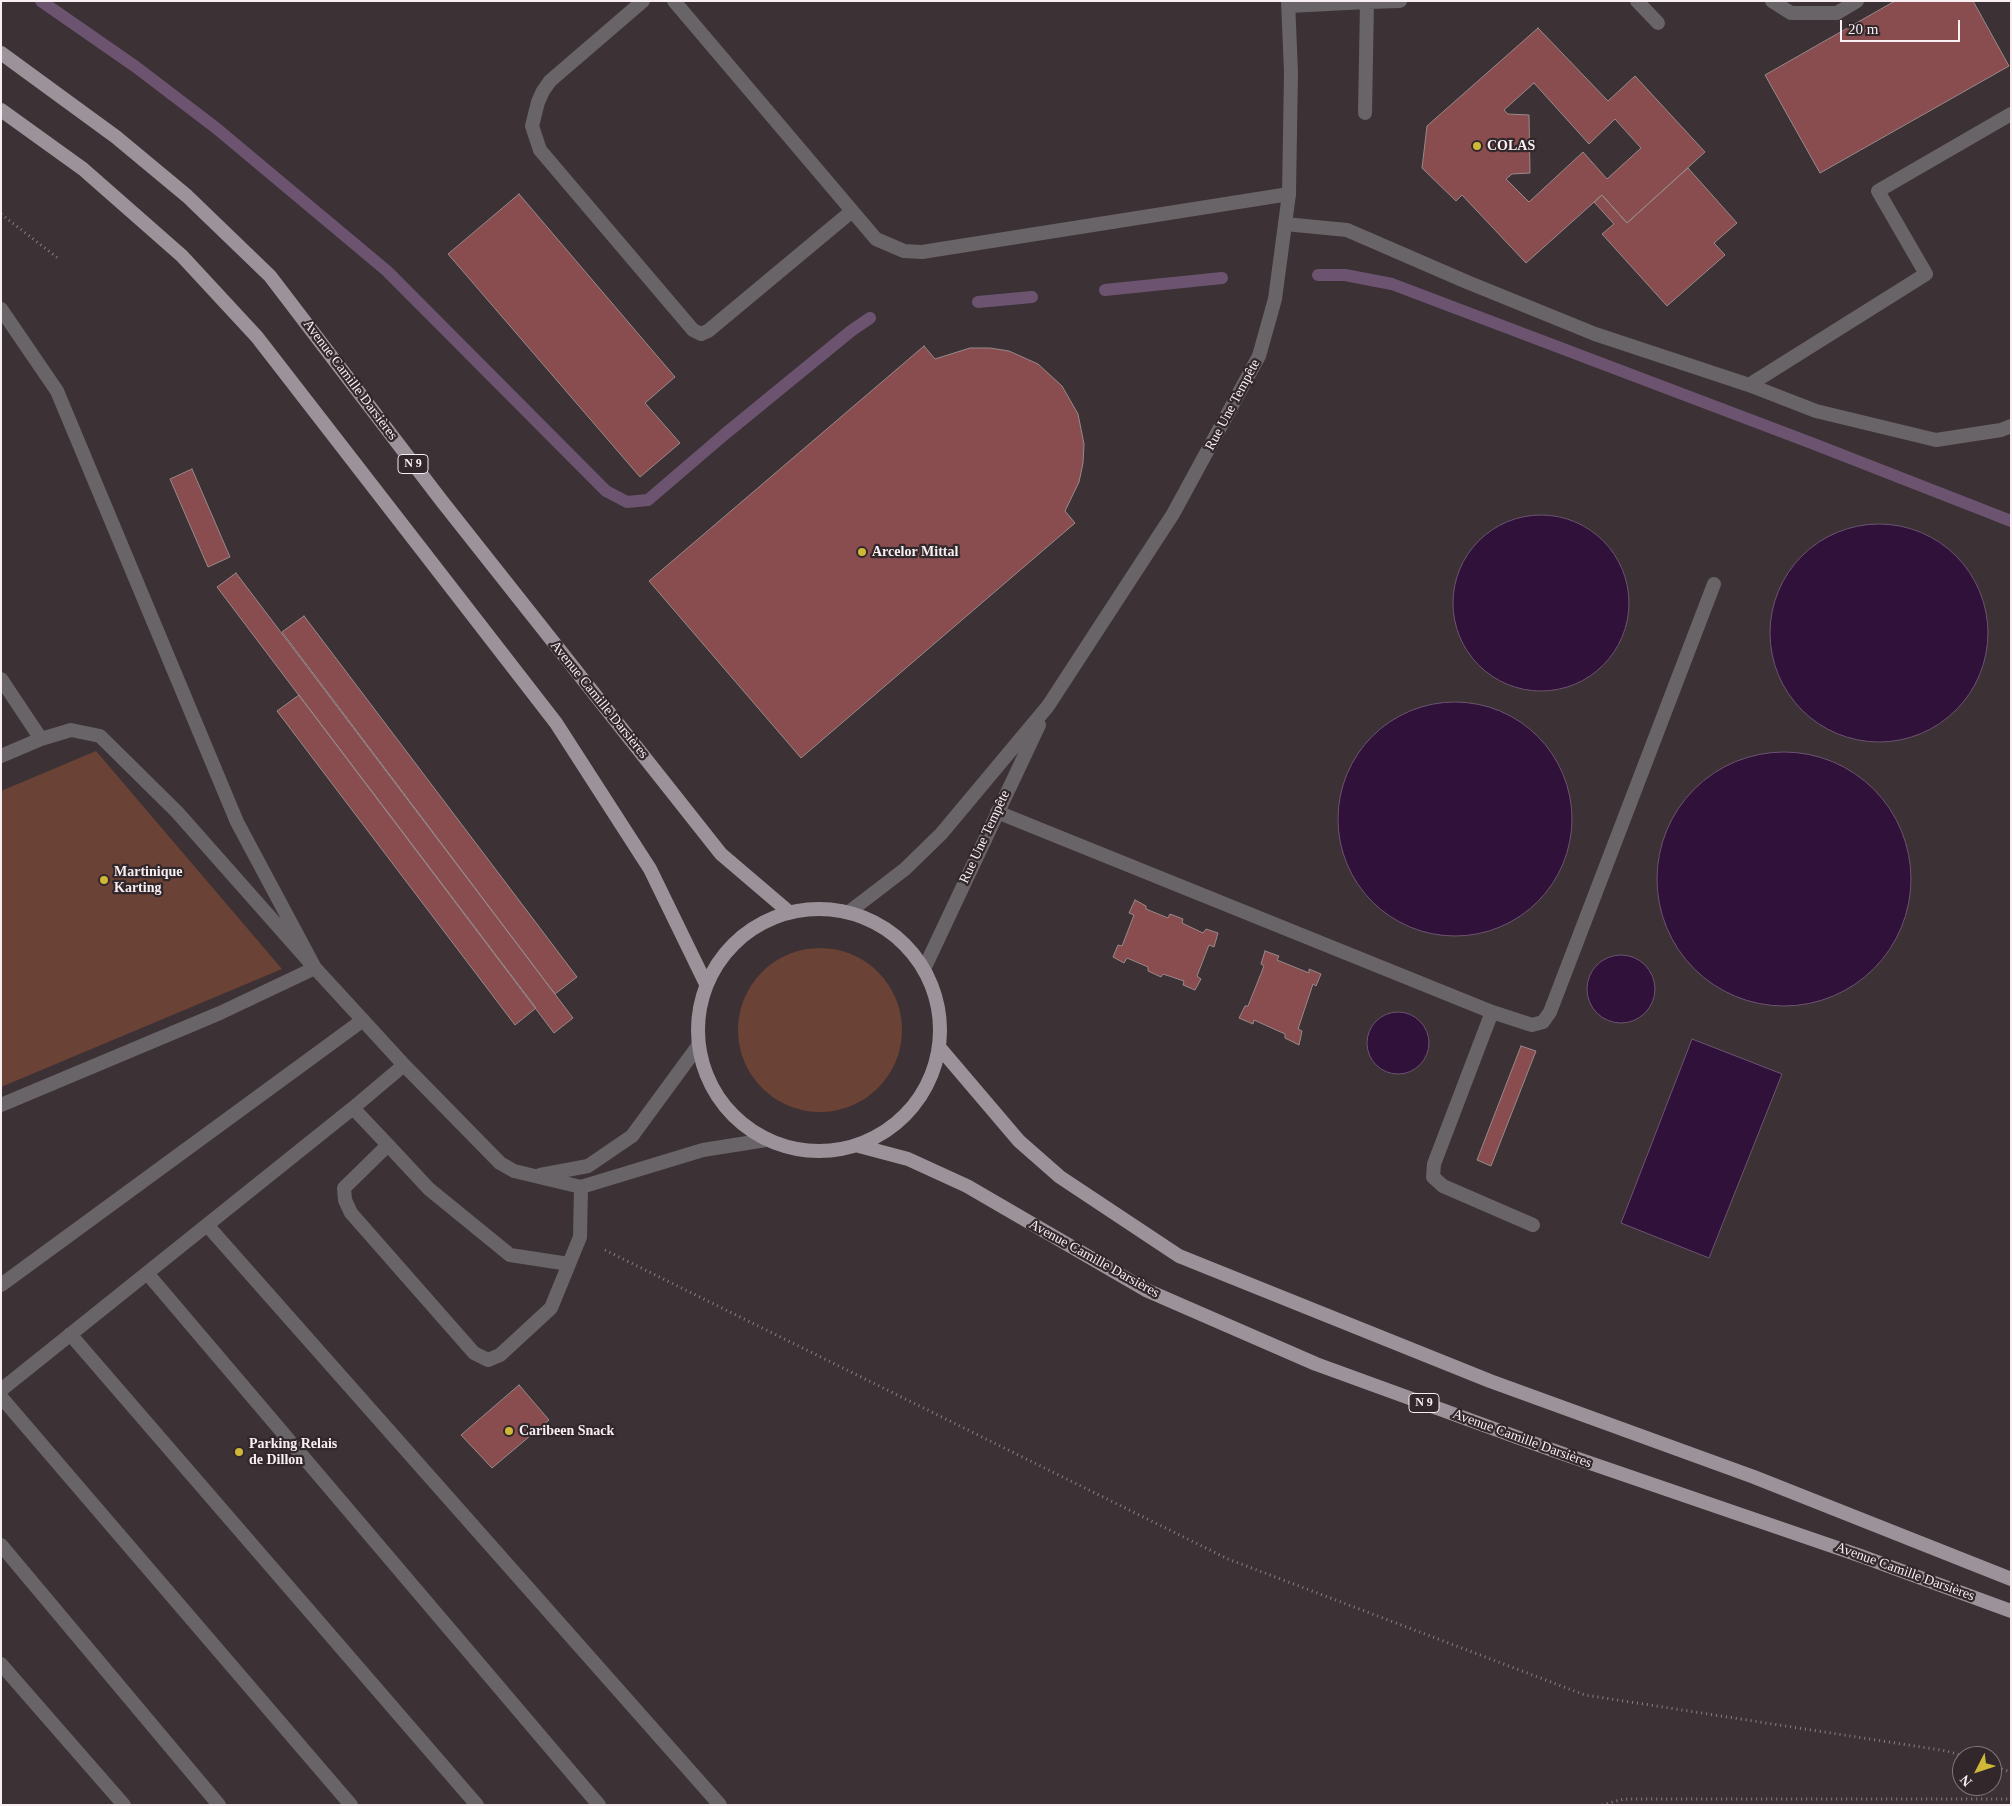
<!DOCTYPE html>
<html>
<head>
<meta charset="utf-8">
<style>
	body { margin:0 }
	#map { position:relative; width:2012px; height:1806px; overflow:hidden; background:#3c3135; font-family:Georgia,serif }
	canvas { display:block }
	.frame { position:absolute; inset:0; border:2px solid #f7eff2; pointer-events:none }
	.north { position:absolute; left:1952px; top:1746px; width:50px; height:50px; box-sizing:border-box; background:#32272b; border:1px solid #81777b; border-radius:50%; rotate:229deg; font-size:14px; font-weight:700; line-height:20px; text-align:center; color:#f7eff2 }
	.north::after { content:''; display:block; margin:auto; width:18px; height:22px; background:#cfb837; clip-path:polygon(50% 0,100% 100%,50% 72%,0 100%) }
	.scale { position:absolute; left:1840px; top:20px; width:120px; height:22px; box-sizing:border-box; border:2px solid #f7eff2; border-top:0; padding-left:6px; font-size:15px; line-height:18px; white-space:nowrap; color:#f7eff2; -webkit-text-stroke:4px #32272b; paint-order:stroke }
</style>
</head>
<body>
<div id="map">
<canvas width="2012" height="1806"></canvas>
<div class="frame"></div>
<div class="north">N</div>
<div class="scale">20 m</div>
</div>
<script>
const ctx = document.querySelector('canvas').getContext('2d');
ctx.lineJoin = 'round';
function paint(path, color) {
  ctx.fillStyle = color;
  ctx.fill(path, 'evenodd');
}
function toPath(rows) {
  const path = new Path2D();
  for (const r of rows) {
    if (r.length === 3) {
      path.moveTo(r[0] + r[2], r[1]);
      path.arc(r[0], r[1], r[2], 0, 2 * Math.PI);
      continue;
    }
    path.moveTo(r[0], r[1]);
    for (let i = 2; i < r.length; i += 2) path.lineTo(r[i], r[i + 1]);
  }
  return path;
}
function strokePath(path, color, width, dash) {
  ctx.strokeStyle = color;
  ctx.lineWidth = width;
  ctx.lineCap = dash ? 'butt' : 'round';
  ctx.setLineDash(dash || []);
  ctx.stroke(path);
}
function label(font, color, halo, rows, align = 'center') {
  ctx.font = font + ' Georgia,serif';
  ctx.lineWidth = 4.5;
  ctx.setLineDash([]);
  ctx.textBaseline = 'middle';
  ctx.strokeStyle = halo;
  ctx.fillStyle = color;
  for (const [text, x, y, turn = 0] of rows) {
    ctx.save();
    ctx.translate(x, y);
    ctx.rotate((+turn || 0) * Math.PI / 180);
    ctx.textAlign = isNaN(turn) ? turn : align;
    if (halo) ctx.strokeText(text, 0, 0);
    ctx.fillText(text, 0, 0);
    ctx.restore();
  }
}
paint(toPath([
	[96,751,282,969,1,1087,1,791],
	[820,1030,82]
]), '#6b4236');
const water = toPath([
	[1541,603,88],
	[1879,633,109],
	[1455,819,117],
	[1784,879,127],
	[1621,989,34],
	[1398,1043,31],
	[1692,1039,1782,1074,1709,1258,1621,1223,1692,1039]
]);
paint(water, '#30113a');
strokePath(water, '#6c5471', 1);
strokePath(toPath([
	[41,1,136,67,216,128,387,271,606,491,627,502,648,500,725,434,851,331,870,318],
	[1318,275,1345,275,1392,284,1814,444,2011,521],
	[1105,290,1222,278],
	[978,302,1032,297]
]), '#6c5471', 12);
const building = toPath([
	[1895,1,1973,1,2009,66,1820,173,1765,75,1895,1],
	[1538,28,1608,101,1635,76,1705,152,1627,223,1602,195,1526,263,1462,195,1456,201,1422,168,1427,126,1538,28],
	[1534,83,1589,144,1615,119,1641,148,1607,179,1583,152,1529,202,1506,179,1512,174,1530,173,1529,115,1508,114,1504,110,1534,83],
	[1688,168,1737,223,1714,243,1725,255,1667,306,1602,234,1614,224,1594,202,1602,195,1627,223,1688,168],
	[519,194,675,377,645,403,680,443,640,477,448,254,519,194],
	[924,346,935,359,970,348,990,348,1009,351,1038,364,1062,386,1078,414,1084,444,1083,463,1079,482,1065,511,1075,523,801,758,649,581,924,346],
	[192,469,230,557,208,567,170,479,192,469],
	[236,573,573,1018,554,1033,217,587,236,573],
	[304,616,577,977,555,994,282,632,304,616],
	[299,695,536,1008,515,1025,277,711,299,695],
	[1135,900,1146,906,1146,909,1168,918,1170,914,1183,919,1182,923,1203,933,1206,929,1218,933,1214,947,1209,945,1197,976,1201,979,1195,990,1183,985,1184,981,1163,974,1161,977,1148,971,1148,967,1127,958,1124,963,1113,957,1118,945,1122,946,1134,915,1129,913,1135,900],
	[1265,951,1279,956,1277,960,1309,973,1309,969,1321,974,1316,986,1313,984,1298,1029,1302,1031,1299,1045,1285,1038,1285,1034,1254,1020,1253,1024,1239,1018,1245,1006,1248,1006,1264,966,1261,964,1265,951],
	[1521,1046,1536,1051,1491,1166,1477,1160,1521,1046],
	[519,1385,549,1420,492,1468,461,1435,519,1385]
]);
paint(building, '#894d50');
strokePath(building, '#988a8a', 1);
strokePath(toPath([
	[1,214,59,259],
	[605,1250,1228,1559,1585,1695,1947,1751,1963,1756],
	[1992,1766,2011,1772],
	[1602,1805,1624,1799,2011,1799]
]), '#897f83', 3, [1, 4]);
strokePath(toPath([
	[643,1,550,81,543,91,538,102,532,126,540,150,693,330,701,334,708,331,852,211],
	[674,1,876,239,904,251,922,252,1289,194],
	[1637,1,1658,23],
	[1772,1,1791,13,1837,13,1857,1],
	[1289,6,1367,2],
	[1365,113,1367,2,1400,1],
	[1285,224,1347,230,1467,282,1595,334,1749,385,1926,274,1878,191,2011,114],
	[1,309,57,391,237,822,315,968,220,1013,1,1105],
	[1749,385,1816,411,1936,440,2001,430,2011,426],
	[1,679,41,739,1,756],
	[41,739,71,730,100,736,177,812,315,968,404,1065,500,1163,514,1171,581,1187,703,1150,766,1140],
	[997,812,1492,1012,1434,1164,1433,1177,1443,1186,1533,1225],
	[1492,1012,1532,1025,1543,1022,1550,1012,1714,584],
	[388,1145,353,1108,404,1065],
	[540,1175,588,1166,632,1136,698,1046],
	[207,1225,720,1805],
	[569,1264,510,1255,429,1189,388,1145,344,1188,345,1200,351,1213,474,1353,488,1360,500,1355,551,1308,580,1237,581,1187],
	[147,1273,599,1805],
	[1,1285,363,1020],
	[70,1334,477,1805],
	[1,1390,353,1108],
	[1,1397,351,1805],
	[1,1545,219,1805],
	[1,1664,124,1805]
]), '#696468', 14);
strokePath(toPath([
	[849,912,905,869,941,834,1048,706,1173,514,1259,356,1275,299,1289,194,1291,72,1288,1],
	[924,969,1039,725]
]), '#696468', 14);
strokePath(toPath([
	[1,53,116,137,187,196,270,276,441,500,721,854,789,912],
	[1,110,83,169,182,256,257,337,556,723,650,869,706,984],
	[819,1030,121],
	[939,1047,1019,1141,1060,1177,1179,1256,1490,1381,1754,1477,2011,1579],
	[859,1146,908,1159,967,1186,1146,1290,1316,1364,1555,1451,1861,1556,2011,1611]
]), '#9c9299', 14);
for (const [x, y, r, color] of [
	[1477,146,5,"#cfb837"],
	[862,552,5,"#cfb837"],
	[104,880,5,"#cfb837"],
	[509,1431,5,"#cfb837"],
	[239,1452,5,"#cfb837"]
]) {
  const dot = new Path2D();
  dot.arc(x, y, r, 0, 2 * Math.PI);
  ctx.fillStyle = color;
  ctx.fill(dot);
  strokePath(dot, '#32272b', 2);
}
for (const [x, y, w] of [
	[413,464,30],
	[1424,1403,30]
]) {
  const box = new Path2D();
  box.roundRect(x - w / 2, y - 9.5, w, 19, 4);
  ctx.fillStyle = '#32272b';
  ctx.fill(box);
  strokePath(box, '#f7eff2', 1);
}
label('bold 12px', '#f7eff2', null, [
	["N 9",413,464],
	["N 9",1424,1403]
]);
label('bold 14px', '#f7eff2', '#32272b', [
	["COLAS",1487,146],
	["Arcelor Mittal",872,552],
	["Martinique",114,872],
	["Karting",114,888],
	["Caribeen Snack",519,1431],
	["Parking Relais",249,1444],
	["de Dillon",249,1460]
], 'left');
label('14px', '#f7eff2', '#32272b', [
	["Avenue Camille Darsières",350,380,53],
	["Rue Une Tempête",1233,405,-62],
	["Avenue Camille Darsières",599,700,51],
	["Rue Une Tempête",985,837,-65],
	["Avenue Camille Darsières",1094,1259,29],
	["Avenue Camille Darsières",1522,1439,20],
	["Avenue Camille Darsières",1905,1572,20]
]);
</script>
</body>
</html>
